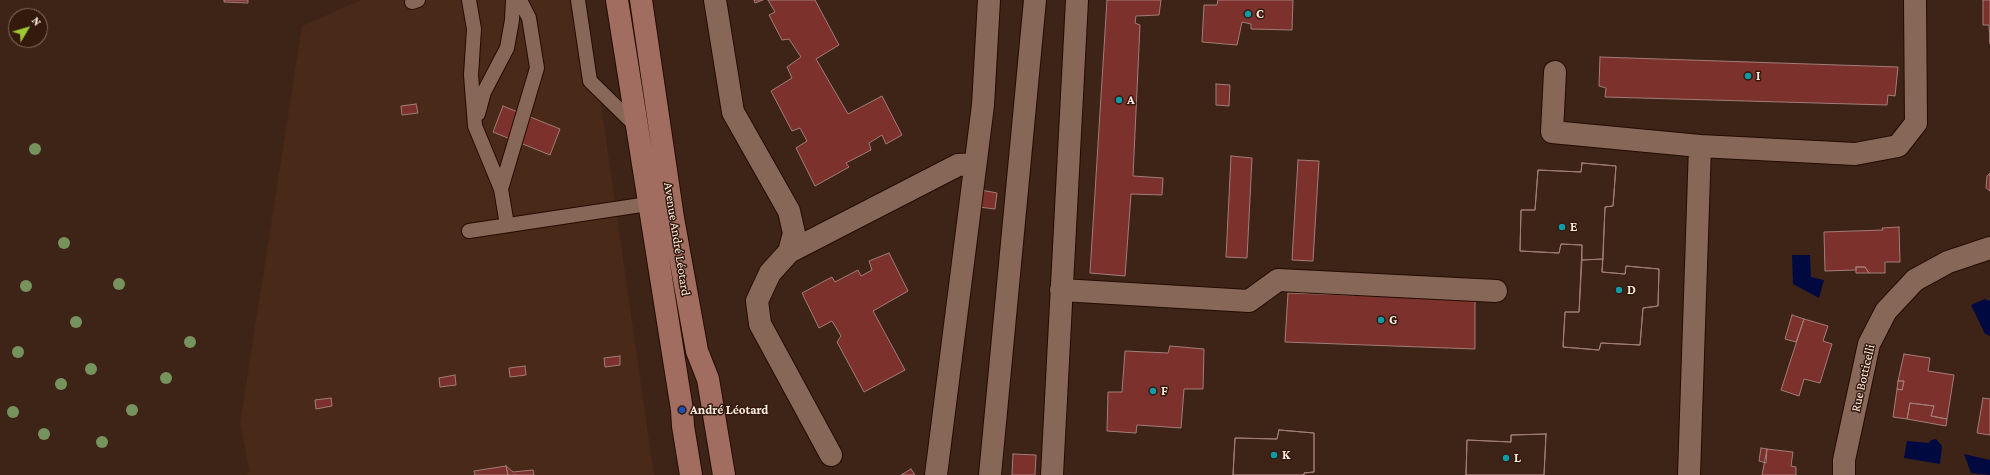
<!DOCTYPE html>
<html>
<head>
<meta charset="utf-8">
<style>
	body { margin:0 }
	#map { position:relative; width:1990px; height:475px; overflow:hidden; background:#3e2416; font-family:"Crimson Pro",serif }
	canvas { display:block }
	.north { position:absolute; left:8px; top:8px; width:40px; height:40px; box-sizing:border-box; background:#331a0c; border:1px solid #846e61; border-radius:50%; rotate:52deg; font-size:11px; font-weight:700; line-height:16px; text-align:center; color:#fdebe1 }
	.north::after { content:''; display:block; margin:auto; width:14px; height:18px; background:#9eca2f; clip-path:polygon(50% 0,100% 100%,50% 72%,0 100%) }
</style>
</head>
<body>
<div id="map">
<canvas width="1990" height="475"></canvas>
<div class="north">N</div>
</div>
<script>
const ctx = document.querySelector('canvas').getContext('2d');
ctx.lineJoin = 'round';
function paint(path, color) {
  ctx.fillStyle = color;
  ctx.fill(path, 'evenodd');
}
function toPath(rows) {
  const path = new Path2D();
  for (const r of rows) {
    path.moveTo(r[0], r[1]);
    for (let i = 2; i < r.length; i += 2) path.lineTo(r[i], r[i + 1]);
  }
  return path;
}
function strokePath(path, color, width, dash) {
  ctx.strokeStyle = color;
  ctx.lineWidth = width;
  ctx.lineCap = dash ? 'butt' : 'round';
  ctx.setLineDash(dash || []);
  ctx.stroke(path);
}
function label(font, color, halo, rows, align = 'center') {
  ctx.font = font + ' "Crimson Pro",serif';
  ctx.lineWidth = 3;
  ctx.setLineDash([]);
  ctx.textBaseline = 'middle';
  ctx.strokeStyle = halo;
  ctx.fillStyle = color;
  for (const [text, x, y, turn = 0] of rows) {
    ctx.save();
    ctx.translate(x, y);
    ctx.rotate((+turn || 0) * Math.PI / 180);
    ctx.textAlign = isNaN(turn) ? turn : align;
    if (halo) ctx.strokeText(text, 0, 0);
    ctx.fillText(text, 0, 0);
    ctx.restore();
  }
}
paint(toPath([
	[361,0,586,0,654,475,244,475,250,472,240,423,302,26]
]), '#492917');
paint(toPath([
	[1792,255,1810,255,1811,277,1824,280,1819,298,1793,284],
	[1985,299,1990,301,1990,336,1985,334,1971,305],
	[1936,439,1942,446,1940,464,1904,458,1907,441,1929,443,1931,440],
	[1964,454,1990,460,1990,475,1971,473]
]), '#000a40');
const building = toPath([
	[224,0,248,0,248,3,224,2,224,0],
	[754,0,763,0,755,3,754,0],
	[768,0,815,0,839,45,816,59,848,114,882,96,902,135,886,144,882,135,869,143,871,150,846,163,849,167,815,186,796,148,807,141,800,128,792,131,771,91,792,78,787,67,801,57,789,39,782,40,769,15,775,12,768,0],
	[1107,0,1161,0,1159,15,1136,16,1135,23,1140,25,1133,176,1163,178,1162,195,1131,194,1125,276,1090,273,1107,0],
	[1218,0,1293,0,1292,30,1251,29,1251,24,1242,22,1237,45,1202,42,1204,5,1217,5,1218,0],
	[1983,0,1990,0,1990,44,1989,25,1983,25,1983,0],
	[1600,57,1898,67,1895,96,1888,95,1887,105,1605,97,1606,88,1599,86,1600,57],
	[1216,84,1230,85,1229,106,1216,105,1216,84],
	[416,104,418,113,402,115,401,106,416,104],
	[503,106,560,129,550,155,493,132,503,106],
	[1231,156,1252,158,1247,258,1226,257,1231,156],
	[1298,160,1319,161,1313,261,1292,260,1298,160],
	[1582,163,1616,166,1613,206,1605,207,1602,272,1625,274,1626,266,1659,269,1658,306,1643,308,1640,345,1601,343,1599,350,1563,347,1565,312,1579,312,1582,245,1561,244,1559,253,1520,251,1521,210,1535,210,1538,170,1581,172,1582,163],
	[1582,163,1616,166,1613,206,1605,207,1603,259,1582,260,1582,245,1561,244,1559,253,1520,251,1521,210,1535,210,1538,170,1581,172,1582,163],
	[1990,173,1990,191,1986,188,1987,176,1990,173],
	[981,190,997,193,995,209,979,207,981,190],
	[1899,227,1900,262,1885,262,1885,273,1869,273,1865,267,1856,267,1856,270,1825,271,1824,232,1883,230,1882,228,1899,227],
	[889,253,908,291,873,311,905,370,864,392,837,342,841,336,832,321,819,328,802,293,832,277,835,282,858,270,861,276,872,270,869,261,889,253],
	[1603,259,1602,272,1625,274,1626,266,1659,269,1658,306,1643,308,1640,345,1601,343,1599,350,1563,347,1565,312,1579,312,1582,260,1603,259],
	[1856,267,1865,267,1869,273,1856,273,1856,267],
	[1288,293,1475,299,1475,349,1285,342,1288,293],
	[1792,315,1804,319,1796,342,1785,339,1792,315],
	[1804,319,1828,326,1823,341,1832,344,1820,383,1804,379,1799,396,1781,390,1804,319],
	[1170,346,1204,349,1203,389,1184,389,1181,428,1137,425,1136,433,1107,431,1108,392,1122,392,1125,351,1168,353,1170,346],
	[1904,354,1930,358,1928,371,1954,375,1947,419,1931,416,1934,406,1910,403,1907,419,1893,417,1897,389,1902,390,1904,381,1898,381,1904,354],
	[620,356,620,365,605,367,604,358,620,356],
	[525,366,526,375,510,377,509,368,525,366],
	[455,375,456,385,440,387,439,378,455,375],
	[1898,381,1904,381,1902,390,1897,389,1898,381],
	[331,398,332,406,316,409,315,400,331,398],
	[1983,398,1990,399,1990,435,1977,433,1983,398],
	[1910,403,1934,406,1931,416,1947,419,1946,426,1907,419,1910,403],
	[1279,430,1314,433,1314,472,1304,473,1304,475,1233,475,1235,438,1277,439,1279,430],
	[1279,430,1314,433,1314,472,1304,473,1304,475,1233,475,1235,438,1277,439,1279,430],
	[1546,434,1544,475,1466,475,1467,440,1511,442,1511,435,1546,434],
	[1546,434,1544,475,1466,475,1467,440,1511,442,1511,435,1546,434],
	[1761,448,1767,449,1766,463,1759,461,1761,448],
	[1767,449,1793,452,1791,466,1796,467,1796,475,1762,475,1767,449],
	[1013,454,1036,455,1035,475,1012,475,1013,454],
	[506,466,513,472,533,470,534,475,508,475,506,466],
	[506,466,508,475,475,475,474,471,506,466],
	[911,469,915,475,901,475,911,469]
]);
paint(building, '#7c312c');
strokePath(building, '#a27d78', 1);
const service = toPath([
	[469,0,474,29,471,75,475,126,501,189,507,225],
	[578,0,590,81,637,127],
	[412,2,418,0],
	[478,114,484,92,507,48,512,20,513,0],
	[501,189,537,68,529,18,520,0],
	[469,231,648,204,655,208]
]);
const minor = toPath([
	[715,0,733,112,789,211,794,233,789,252],
	[1555,72,1552,132,1700,146],
	[1061,290,1249,301,1278,280,1496,291],
	[831,455,760,324,757,301,770,273,789,252,958,165,975,164],
	[936,475,983,105,989,0],
	[990,475,1035,0],
	[1052,475,1077,0],
	[1689,475,1700,146,1855,154,1898,146,1916,123,1915,0],
	[1844,475,1844,460,1869,344,1886,311,1915,280,1948,262,1990,248]
]);
const secondary = toPath([
	[617,0,682,410,683,426,691,475],
	[641,0,673,218,697,351,708,379,724,475]
]);
strokePath(service, '#240c01', 16);
strokePath(minor, '#240c01', 24);
strokePath(secondary, '#240c01', 24);
strokePath(service, '#876858', 14);
strokePath(minor, '#876858', 22);
strokePath(secondary, '#a16d60', 22);
ctx.fillStyle = '#76935e';
for (const [x, y] of [
	[35,149],
	[64,243],
	[119,284],
	[26,286],
	[76,322],
	[190,342],
	[18,352],
	[91,369],
	[166,378],
	[61,384],
	[132,410],
	[13,412],
	[44,434],
	[102,442]
]) {
  ctx.beginPath();
  ctx.arc(x, y, 6, 0, 2 * Math.PI);
  ctx.fill();
}
for (const [x, y, r, color] of [
	[1248,14,4,"#0f9aa8"],
	[1748,76,4,"#0f9aa8"],
	[1119,100,4,"#0f9aa8"],
	[1562,227,4,"#0f9aa8"],
	[1619,290,4,"#0f9aa8"],
	[1381,320,4,"#0f9aa8"],
	[1153,391,4,"#0f9aa8"],
	[682,410,4,"#1a4fb4"],
	[1274,455,4,"#0f9aa8"],
	[1506,458,4,"#0f9aa8"]
]) {
  const dot = new Path2D();
  dot.arc(x, y, r, 0, 2 * Math.PI);
  ctx.fillStyle = color;
  ctx.fill(dot);
  strokePath(dot, '#331a0c', 1.5);
}
label('bold 13px', '#fdebe1', '#331a0c', [
	["C",1256,14],
	["I",1756,76],
	["A",1127,100],
	["E",1570,227],
	["D",1627,290],
	["G",1389,320],
	["F",1161,391],
	["André Léotard",690,410],
	["K",1282,455],
	["L",1514,458]
], 'left');
label('13px', '#fdebe1', '#331a0c', [
	["Avenue André Léotard",677,239,81],
	["Rue Botticelli",1863,378,-77]
]);
</script>
</body>
</html>
